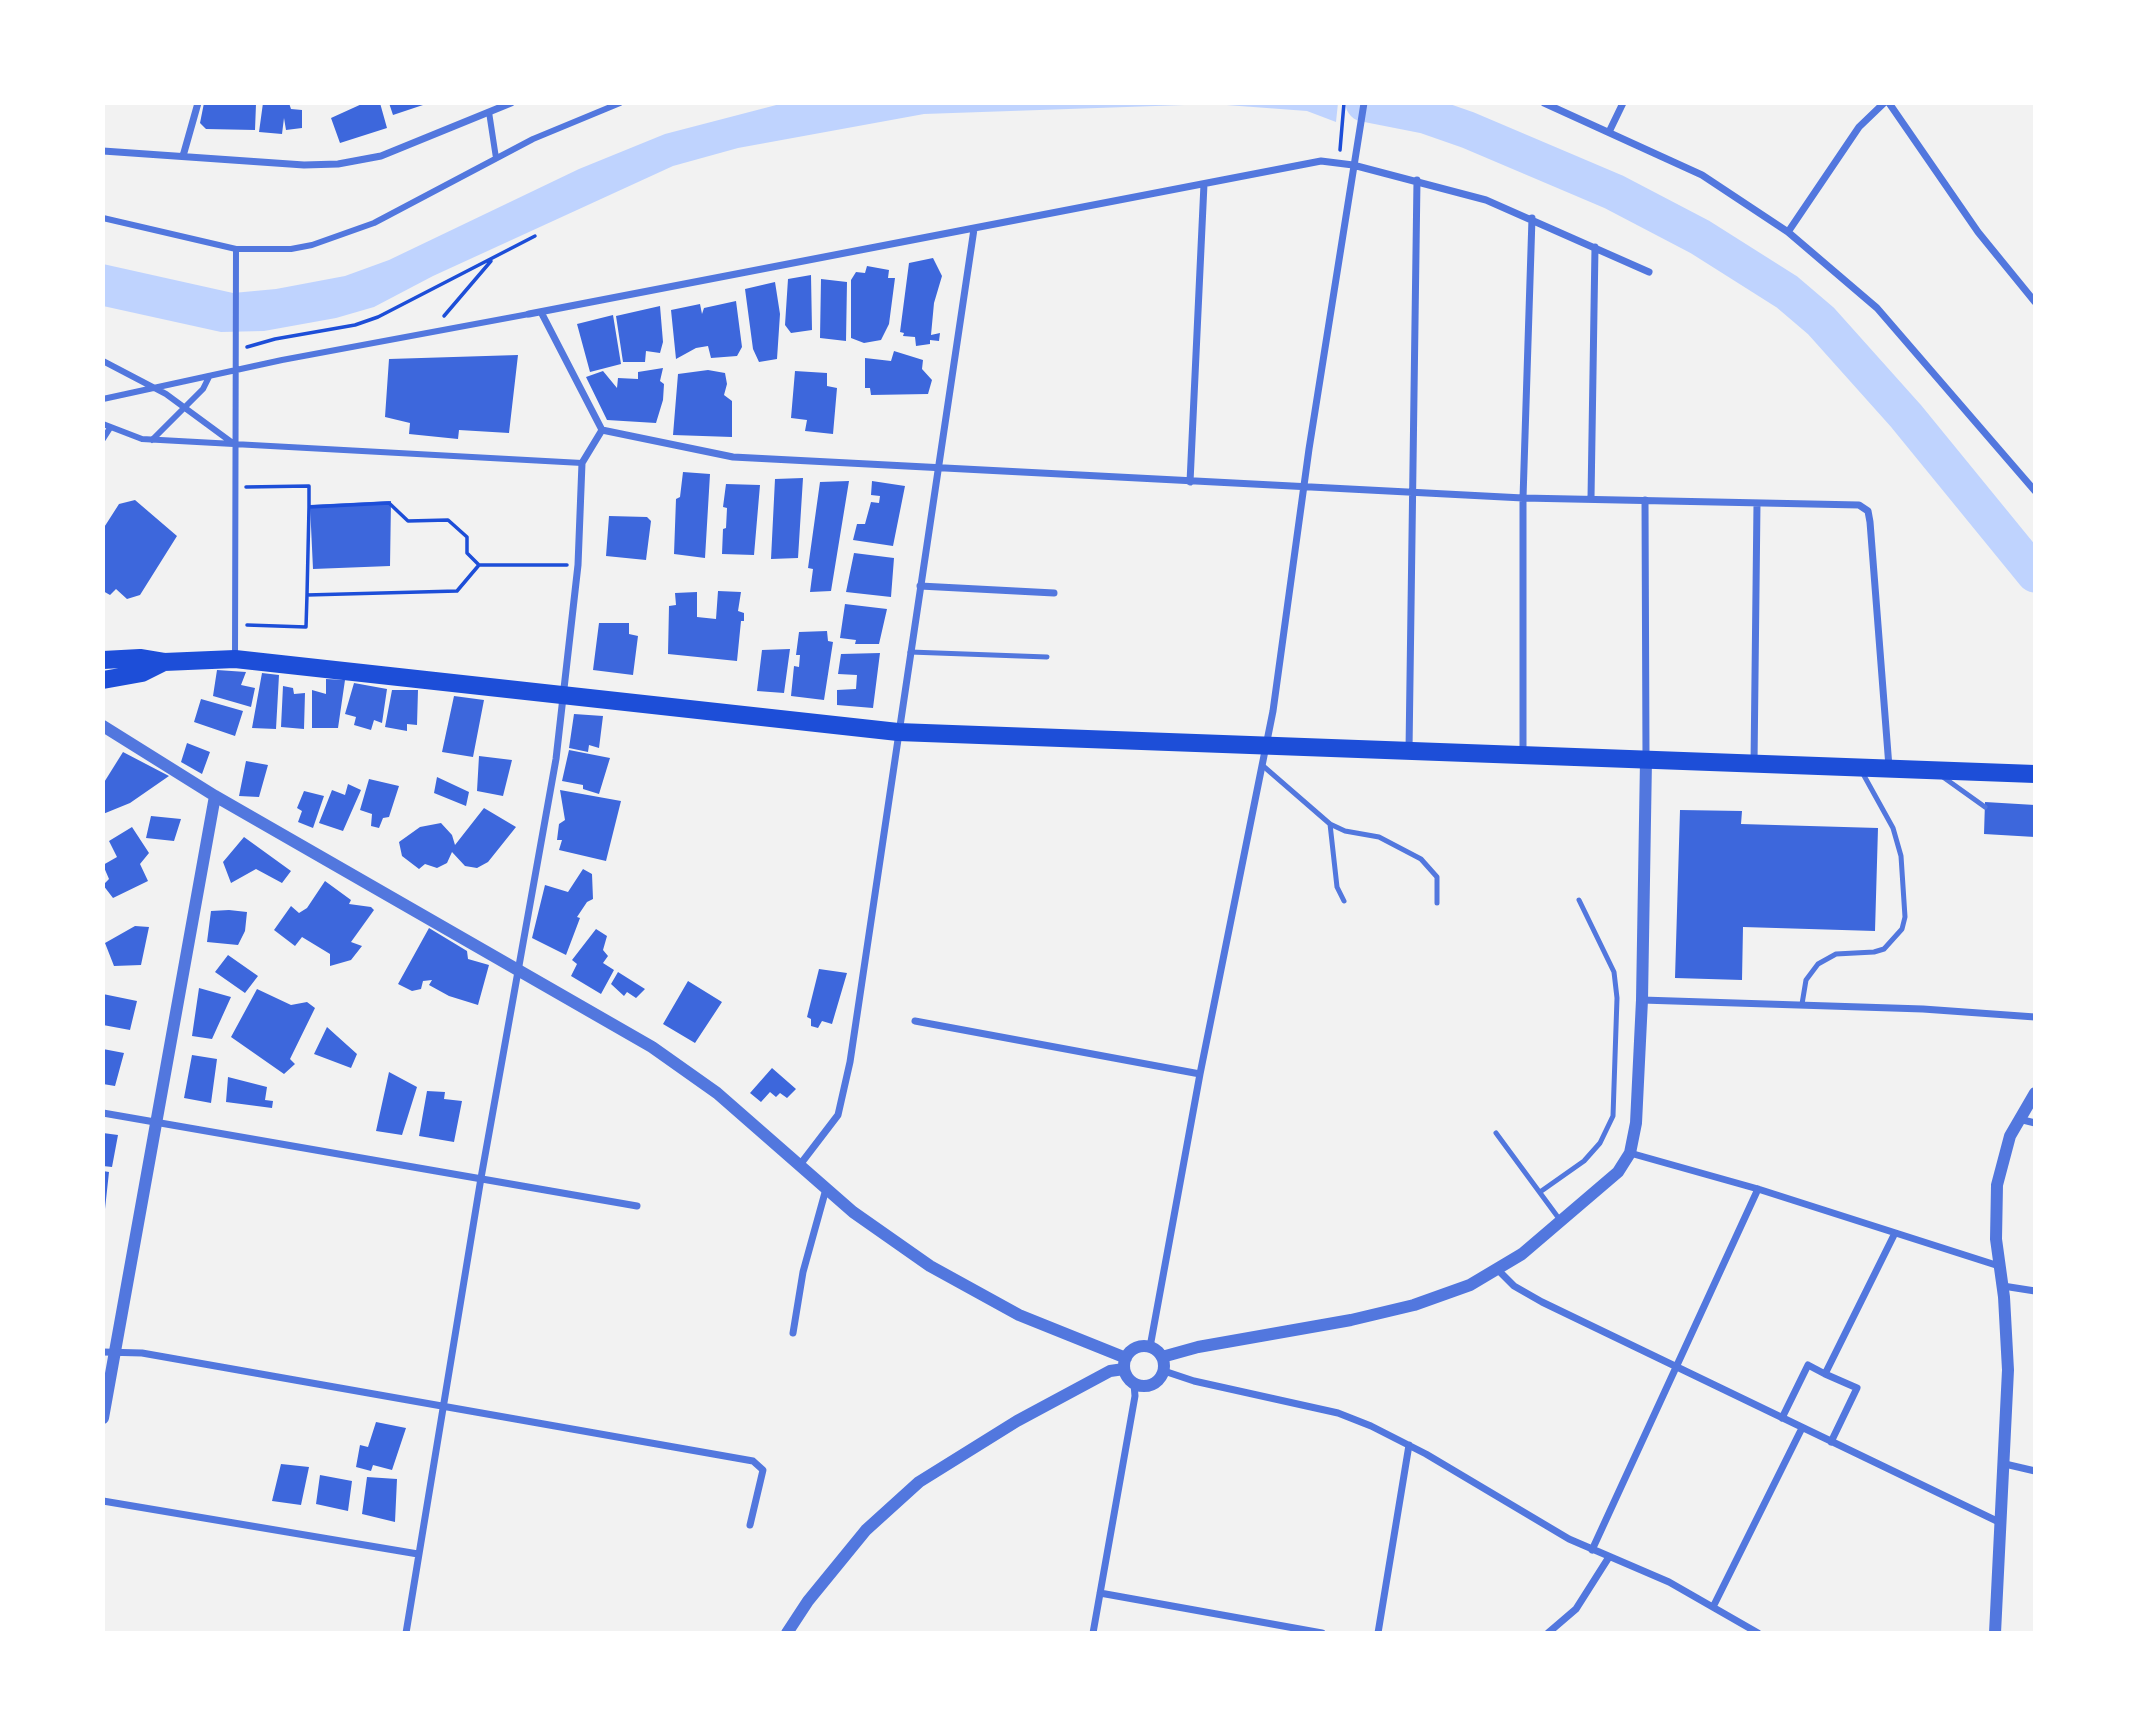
<!DOCTYPE html>
<html>
<head>
<meta charset="utf-8">
<style>
	body { margin:0 }
	#map { position:relative; width:2138px; height:1736px; overflow:hidden; background:#f2f2f2; font-family:"DM Sans",sans-serif }
	canvas { display:block }
	.frame { position:absolute; inset:0; border:105px solid #fff; pointer-events:none }
</style>
</head>
<body>
<div id="map">
<canvas width="2138" height="1736"></canvas>
<div class="frame"></div>
</div>
<script>
const ctx = document.querySelector('canvas').getContext('2d');
ctx.lineJoin = 'round';
function paint(path, color) {
  ctx.fillStyle = color;
  ctx.fill(path, 'evenodd');
}
function toPath(rows) {
  const path = new Path2D();
  for (const r of rows) {
    if (r.length === 3) {
      path.moveTo(r[0] + r[2], r[1]);
      path.arc(r[0], r[1], r[2], 0, 2 * Math.PI);
      continue;
    }
    path.moveTo(r[0], r[1]);
    for (let i = 2; i < r.length; i += 2) path.lineTo(r[i], r[i + 1]);
  }
  return path;
}
function strokePath(path, color, width, dash) {
  ctx.strokeStyle = color;
  ctx.lineWidth = width;
  ctx.lineCap = dash ? 'butt' : 'round';
  ctx.setLineDash(dash || []);
  ctx.stroke(path);
}
paint(toPath([
	[784,103,1338,103,1336,122,1307,111,1213,104,924,114,738,148,673,166,433,276,374,307,336,318,264,331,221,332,103,306,103,264,233,293,276,289,345,276,389,260,579,169,665,134]
]), '#bfd3fe');
strokePath(toPath([
	[1364,103,1425,115,1468,130,1614,192,1700,237,1787,292,1821,321,1906,416,2035,574]
]), '#bfd3fe', 37);
paint(toPath([
	[204,103,256,104,255,130,206,129,200,123],
	[263,103,289,103,291,109,302,110,302,128,286,130,284,118,282,134,259,132],
	[364,103,380,103,387,128,340,143,331,118],
	[389,103,426,103,426,104,393,115],
	[933,258,942,276,934,303,931,335,940,333,939,341,930,340,930,344,916,346,915,337,903,336,904,333,900,332,909,263],
	[867,266,889,270,888,278,895,278,889,324,881,340,864,343,851,338,851,280,856,272,865,273],
	[811,275,812,330,791,333,785,325,788,279],
	[821,279,847,282,846,341,820,338],
	[775,282,780,314,777,359,759,362,753,349,745,289],
	[736,301,742,347,737,356,711,358,708,346,696,348,676,359,671,310,700,304,702,314,704,308],
	[660,306,663,342,660,353,646,351,645,362,623,362,616,316],
	[613,315,621,364,590,372,577,324],
	[894,351,923,360,922,369,932,380,928,394,871,395,870,388,865,388,865,358,891,361],
	[518,355,509,433,459,430,458,439,409,434,410,423,385,417,389,359],
	[663,368,660,381,664,384,663,400,656,423,607,420,586,377,603,371,617,388,618,378,638,379,638,372],
	[708,370,725,373,727,384,724,395,732,401,732,437,673,435,678,374],
	[795,371,827,373,827,386,837,388,833,434,805,431,807,420,791,418],
	[683,472,710,474,705,558,674,554,676,499,680,497],
	[803,478,798,558,771,559,775,479],
	[849,481,831,591,810,592,813,569,808,568,820,482],
	[872,481,905,486,893,546,853,540,857,524,865,524,871,502,879,503,880,496,871,495],
	[726,484,760,485,754,555,722,554,723,529,726,528,727,508,723,507],
	[135,500,177,536,140,595,127,599,116,589,110,595,103,591,103,529,119,504],
	[391,501,390,566,313,569,310,505],
	[609,516,647,517,651,521,646,560,606,556],
	[854,553,894,558,891,597,846,592],
	[718,591,741,592,738,611,744,613,744,621,741,621,737,661,668,654,669,606,676,605,675,593,697,592,697,617,716,619],
	[845,604,887,609,879,644,855,644,856,640,840,638],
	[599,623,629,623,629,634,638,636,633,675,593,670],
	[827,631,828,641,833,642,824,700,791,696,794,666,799,667,800,655,796,655,799,632],
	[790,649,784,693,757,691,762,650],
	[880,653,873,708,837,705,837,690,856,689,857,675,838,674,841,654],
	[217,670,246,672,241,685,255,688,251,707,213,696],
	[262,673,279,675,276,729,252,728],
	[326,679,345,680,338,728,312,728,312,690,326,694],
	[354,683,387,689,382,723,374,720,371,730,354,725,356,717,345,714],
	[283,686,293,688,294,694,305,693,304,729,281,727],
	[392,690,418,690,417,725,407,724,407,731,385,727],
	[454,696,484,700,473,757,442,752],
	[201,699,243,711,235,736,194,722],
	[574,714,603,716,599,748,589,745,588,752,569,748],
	[187,743,210,752,202,774,181,762],
	[569,750,610,758,599,794,583,789,583,785,562,781],
	[123,752,169,776,130,803,103,814,103,784],
	[479,756,512,760,503,796,477,791],
	[246,761,268,765,259,797,239,796],
	[437,777,469,792,466,806,434,793],
	[369,779,399,786,389,817,383,818,379,828,371,826,372,814,360,810],
	[348,784,361,790,343,831,319,823,332,790,345,795],
	[560,790,621,801,606,861,559,850,562,840,557,840,559,824,565,820],
	[304,791,324,796,313,828,298,822,302,811,297,808],
	[1985,802,2035,805,2035,837,1984,834],
	[484,808,516,827,488,862,477,868,465,866,452,852,447,863,437,868,425,864,419,869,402,856,399,842,420,827,441,823,452,835,455,845],
	[1680,810,1742,811,1741,824,1878,828,1875,931,1743,927,1742,980,1675,978],
	[151,816,181,819,174,841,146,838],
	[132,827,149,853,140,864,148,881,113,898,103,885,109,879,103,865,117,857,109,841],
	[244,837,291,871,282,883,256,869,231,883,223,862],
	[583,869,592,874,593,899,587,902,577,917,580,918,566,955,532,938,545,885,568,892],
	[325,881,351,900,349,904,371,907,374,910,351,942,362,946,351,960,330,966,330,954,302,937,295,946,274,930,291,906,299,913,307,908],
	[229,910,247,912,245,931,238,945,207,942,211,911],
	[135,926,149,927,141,965,114,966,105,943],
	[429,928,467,951,468,959,489,965,478,1005,449,996,429,985,432,980,423,981,421,989,412,991,398,984],
	[596,929,607,936,603,950,608,956,603,963,614,970,601,994,571,976,577,964,572,960],
	[228,955,258,976,245,993,215,972],
	[819,969,847,973,832,1024,822,1021,818,1028,811,1026,811,1019,807,1017],
	[618,972,645,989,636,998,627,992,624,996,611,984],
	[688,981,722,1002,695,1043,663,1024],
	[199,988,231,997,212,1039,192,1036],
	[257,989,291,1005,307,1002,315,1008,290,1059,295,1064,284,1074,231,1037],
	[103,994,137,1001,130,1030,103,1025],
	[327,1027,357,1054,351,1068,314,1054],
	[103,1049,124,1053,115,1086,103,1084],
	[192,1055,217,1059,211,1103,184,1098],
	[772,1068,796,1089,787,1098,780,1093,776,1097,770,1092,761,1102,750,1093],
	[389,1072,417,1087,402,1135,376,1131],
	[228,1077,267,1087,265,1100,273,1101,272,1108,226,1102],
	[427,1091,445,1092,444,1099,462,1101,454,1142,419,1136],
	[103,1133,118,1135,112,1167,103,1166],
	[103,1171,109,1172,105,1209,103,1209],
	[376,1422,406,1428,392,1470,373,1465,371,1471,356,1467,360,1445,368,1447],
	[281,1464,309,1467,301,1505,272,1501],
	[320,1475,352,1481,348,1511,316,1504],
	[367,1477,397,1479,395,1522,362,1514]
]), '#3d67dc');
strokePath(toPath([
	[1340,150,1344,103],
	[444,316,491,261],
	[247,347,275,339,355,325,378,317,535,236],
	[246,487,309,486,309,507,389,503,408,521,448,520,467,537,467,553,479,565],
	[307,595,309,507],
	[247,625,306,627,307,595,457,591,479,565,567,565]
]), '#1d4ed8', 3.5);
strokePath(toPath([
	[910,652,1047,657],
	[1262,765,1330,824,1345,831,1379,837,1421,859,1437,877,1437,903],
	[1943,777,1985,807],
	[1330,824,1337,887,1344,901],
	[1802,1004,1806,980,1818,964,1836,954,1874,952,1884,949,1902,929,1905,917,1901,856,1893,828,1862,772],
	[1496,1133,1560,1220],
	[1540,1192,1584,1161,1600,1143,1613,1116,1617,998,1614,972,1579,900]
]), '#5277de', 5);
strokePath(toPath([
	[489,112,496,158],
	[103,218,236,249,291,249,312,245,374,223,533,139,620,103],
	[103,361,166,394,234,444],
	[103,399,282,360,529,314],
	[103,424,142,439,582,463],
	[103,439,110,428],
	[152,440,203,389,209,377],
	[235,657,236,249]
]), '#5277de', 6);
strokePath(toPath([
	[1544,103,1702,175,1788,232,1877,308,2035,491],
	[1889,103,1978,232,2035,302],
	[1609,132,1623,103],
	[103,151,304,165,338,164,381,156,511,103],
	[183,156,198,103],
	[1788,232,1859,127,1884,103],
	[529,314,1321,161,1353,165,1486,200,1649,272],
	[602,430,733,457,1523,498,1859,505,1868,511,1870,522,1889,767],
	[1190,482,1204,184],
	[1591,498,1595,247],
	[1645,500,1646,759],
	[920,586,1054,593],
	[1409,750,1417,180],
	[1523,753,1523,498,1532,218],
	[1754,764,1757,503],
	[1642,1000,1923,1009,2035,1017],
	[915,1021,1200,1074],
	[103,1113,637,1206],
	[2019,1119,2035,1123],
	[1630,1153,1758,1189,1999,1266],
	[799,1166,838,1115,850,1062,974,229],
	[1498,1270,1514,1286,1542,1302,2001,1523],
	[2003,1286,2035,1291],
	[793,1333,803,1272,826,1189],
	[1150,1347,1200,1074,1273,711,1309,449,1364,103],
	[103,1352,142,1353,753,1461,763,1470,750,1525],
	[1164,1371,1194,1381,1338,1413,1371,1426,1426,1454,1569,1539,1669,1582,1758,1633],
	[1825,1374,1857,1388,1831,1442],
	[1782,1418,1808,1365,1825,1374,1895,1233],
	[2005,1464,2035,1471],
	[103,1501,418,1554],
	[1592,1550,1758,1189],
	[1100,1593,1322,1633],
	[1713,1607,1802,1428],
	[406,1633,481,1178,556,759,578,565,582,463,602,430,541,312],
	[1093,1633,1135,1396,1134,1384],
	[1378,1633,1409,1445],
	[1548,1633,1576,1609,1609,1557]
]), '#5277de', 7);
strokePath(toPath([
	[103,726,215,796,652,1047,717,1093,853,1212,930,1266,1019,1315,1126,1358],
	[1144,1366,20],
	[1162,1357,1198,1347,1351,1320,1414,1305,1470,1285,1522,1254,1618,1172,1630,1153,1636,1123,1642,1000,1646,760],
	[103,1418,215,796],
	[787,1633,808,1601,866,1530,919,1482,1017,1421,1110,1371,1124,1369],
	[1995,1633,2008,1370,2004,1297,1996,1239,1997,1185,2010,1136,2035,1093]
]), '#5277de', 12);
strokePath(toPath([
	[103,660,140,658,164,662,235,659,898,732,2035,774],
	[103,680,142,673,164,662]
]), '#1d4ed8', 18);
</script>
</body>
</html>
